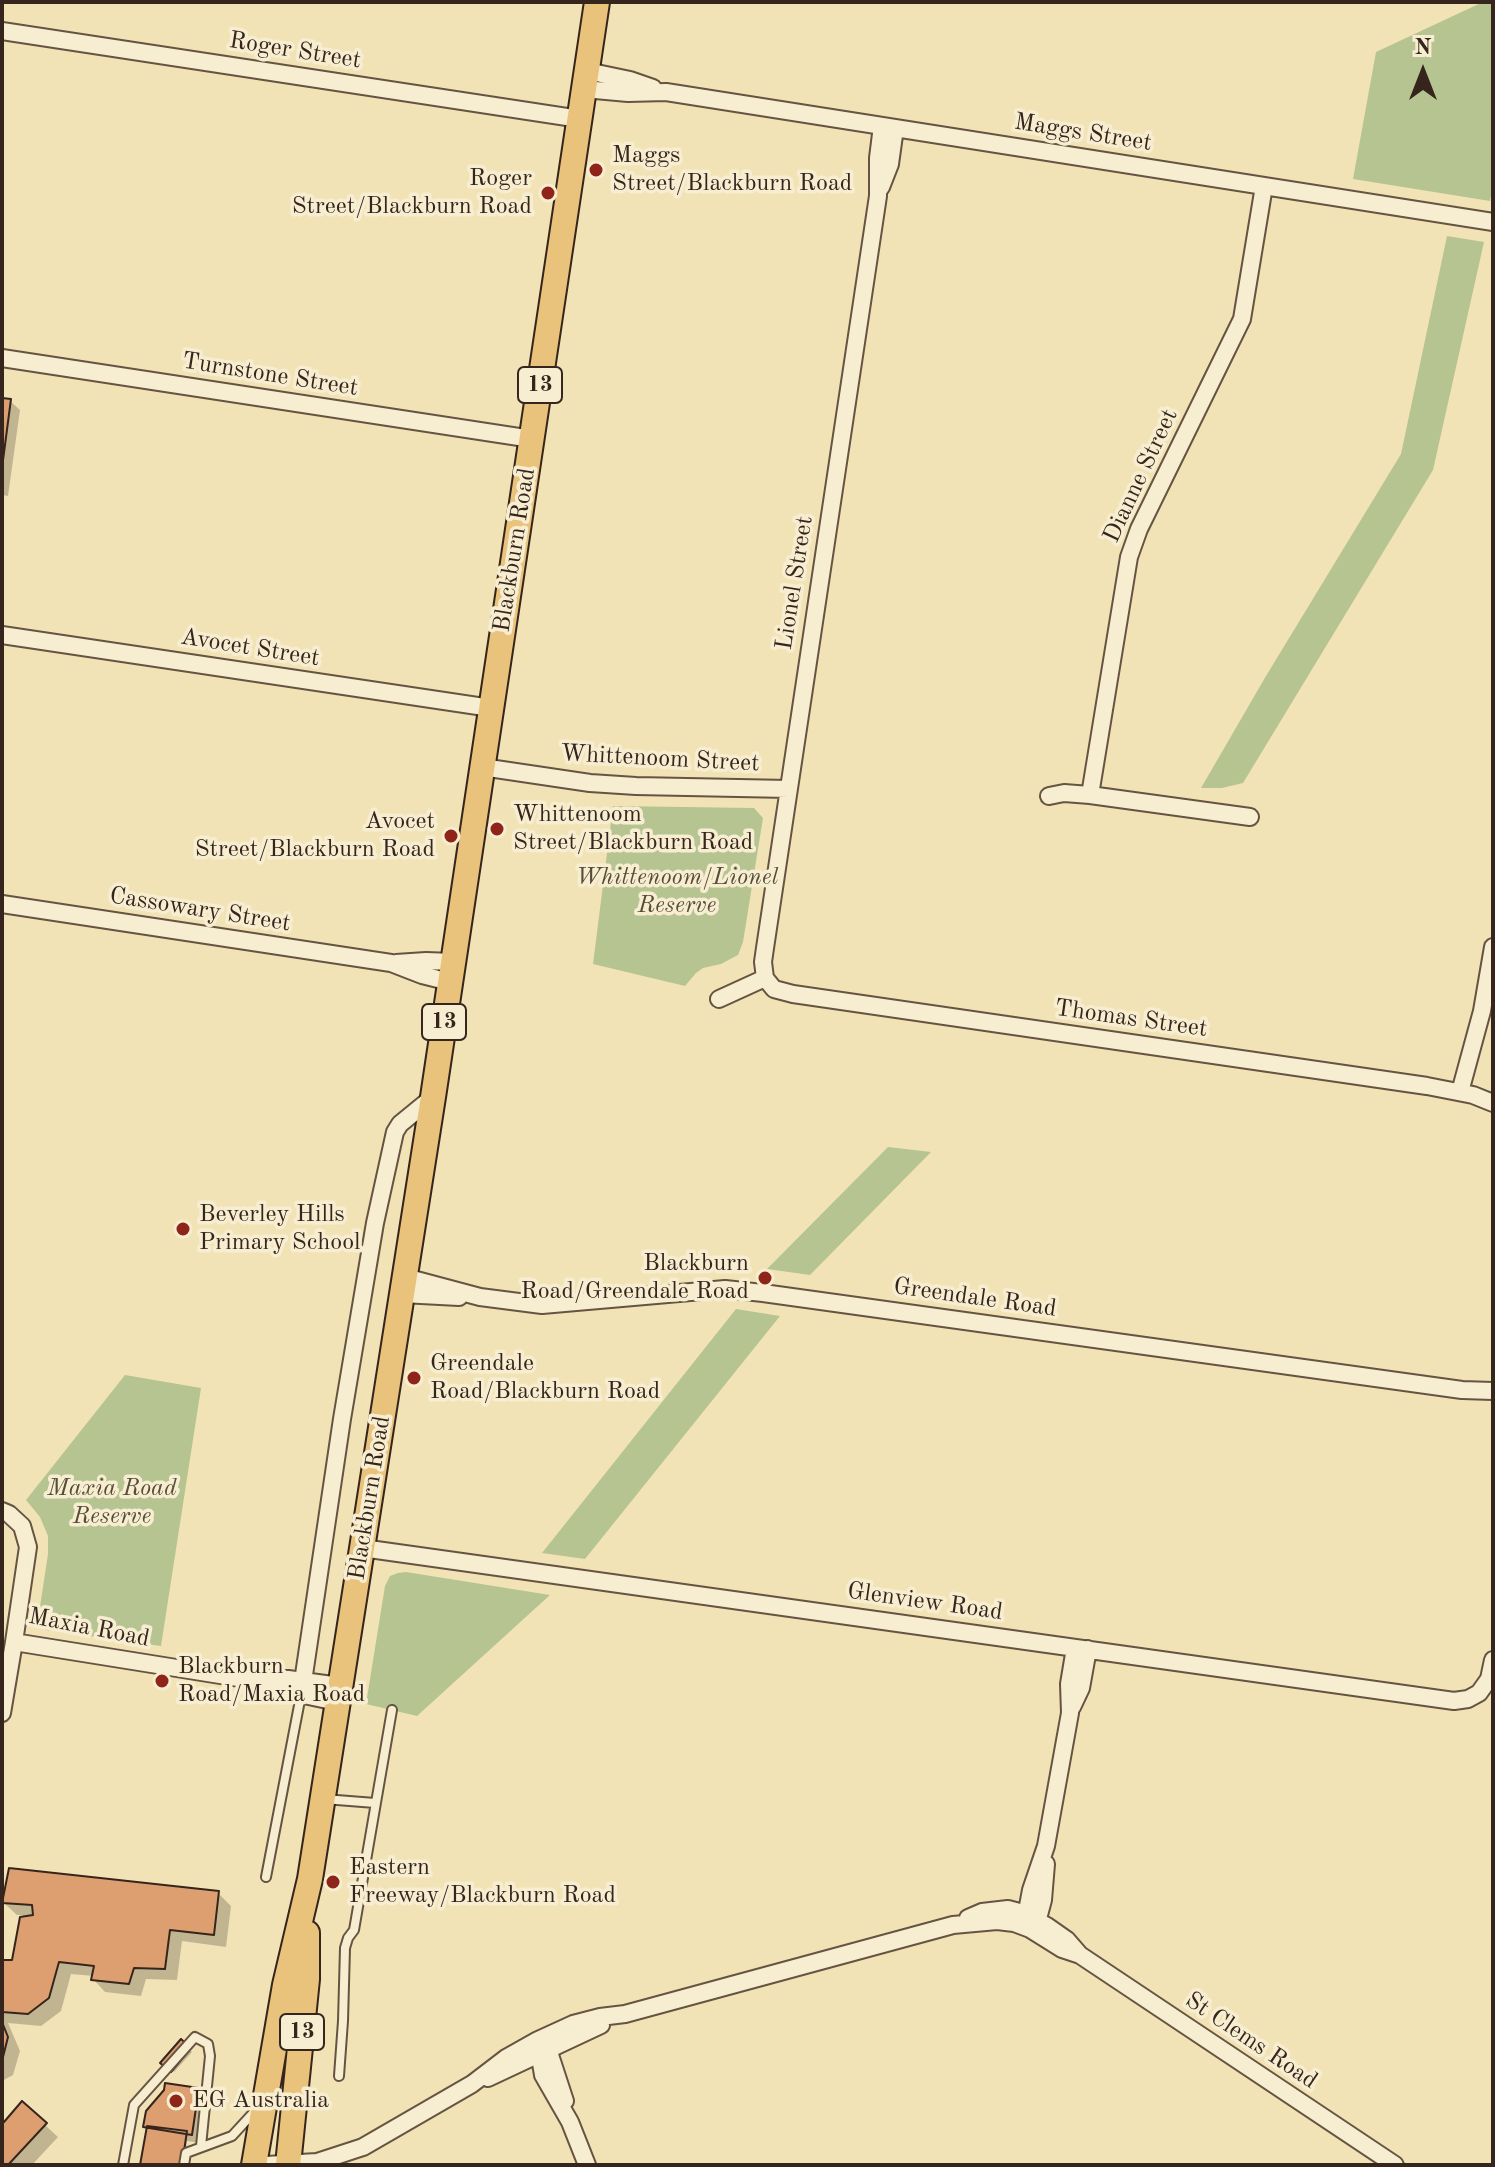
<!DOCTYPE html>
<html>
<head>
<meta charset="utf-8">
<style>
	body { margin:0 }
	#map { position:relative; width:1495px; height:2167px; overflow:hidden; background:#f2e3b6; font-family:"Old Standard TT",serif }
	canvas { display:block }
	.frame { position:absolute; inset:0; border:4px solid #36251c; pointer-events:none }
	.north { position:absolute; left:1383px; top:32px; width:80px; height:80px; -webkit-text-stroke:6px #f7edd0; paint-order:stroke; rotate:0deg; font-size:22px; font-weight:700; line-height:32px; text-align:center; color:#36251c }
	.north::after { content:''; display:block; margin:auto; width:28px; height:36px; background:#36251c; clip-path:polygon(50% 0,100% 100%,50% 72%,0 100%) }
</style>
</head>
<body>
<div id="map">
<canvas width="1495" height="2167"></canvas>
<div class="frame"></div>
<div class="north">N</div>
</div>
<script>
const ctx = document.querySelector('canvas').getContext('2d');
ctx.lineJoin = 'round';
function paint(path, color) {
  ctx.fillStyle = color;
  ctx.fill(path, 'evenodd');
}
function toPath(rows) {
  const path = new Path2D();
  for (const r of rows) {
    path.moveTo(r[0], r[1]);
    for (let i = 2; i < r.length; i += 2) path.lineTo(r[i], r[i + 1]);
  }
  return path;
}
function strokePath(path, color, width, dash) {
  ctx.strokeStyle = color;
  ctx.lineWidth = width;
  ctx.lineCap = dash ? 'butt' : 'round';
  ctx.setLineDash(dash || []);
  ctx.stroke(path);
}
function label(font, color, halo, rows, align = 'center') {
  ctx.font = font + ' "Old Standard TT",serif';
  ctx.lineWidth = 7;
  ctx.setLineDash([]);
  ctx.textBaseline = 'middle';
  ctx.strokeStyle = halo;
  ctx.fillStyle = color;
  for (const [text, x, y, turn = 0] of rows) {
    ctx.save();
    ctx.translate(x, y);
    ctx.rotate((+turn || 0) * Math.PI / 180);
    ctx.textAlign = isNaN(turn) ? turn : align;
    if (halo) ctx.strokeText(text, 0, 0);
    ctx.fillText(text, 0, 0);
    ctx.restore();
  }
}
paint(toPath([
	[1483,2,1493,2,1493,186,1490,201,1353,179,1376,52],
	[1447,236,1484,242,1433,470,1243,783,1222,788,1201,788,1266,676,1401,454],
	[613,806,754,808,763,818,743,942,738,955,721,964,703,968,696,973,685,986,593,964],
	[888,1147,931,1152,810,1275,767,1269],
	[736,1309,780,1316,585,1559,542,1553],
	[125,1375,201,1388,161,1646,46,1630,38,1620,48,1554,48,1536,40,1517,26,1500],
	[406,1572,550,1595,417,1716,366,1704,385,1586,390,1576,398,1573]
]), '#b6c491');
paint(toPath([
	[2,400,10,401,20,410,8,496,2,495],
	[218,1893,231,1906,226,1947,182,1941,177,1980,146,1979,141,1996,105,1992,93,1979,94,1976,71,1974,61,2011,41,2026,8,2023,20,2051,13,2075,2,2081,2,1962,14,1962,23,1915,17,1915,4,1903],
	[181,2042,192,2052,174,2072,163,2062],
	[198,2090,208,2099,201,2143,187,2141,184,2165,142,2165,148,2130,145,2127],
	[2,2123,45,2125,58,2137,32,2165,2,2165]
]), '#0003');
const building = toPath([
	[2,398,11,399,2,468,2,398],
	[9,1868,219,1891,214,1935,170,1930,165,1969,134,1968,129,1984,91,1980,94,1966,59,1962,49,1998,28,2014,2,2012,2,1960,12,1960,20,1917,33,1915,32,1905,2,1903,9,1868],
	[2,2022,8,2037,2,2061,2,2022],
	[181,2039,191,2048,171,2072,160,2063,181,2039],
	[165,2083,199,2088,192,2135,143,2127,146,2111,164,2090,165,2083],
	[22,2101,47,2123,8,2165,2,2165,2,2121,4,2122,22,2101],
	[147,2126,187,2131,182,2165,140,2165,147,2126]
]);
paint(building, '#dd9e70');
strokePath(building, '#36251c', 2);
const service = toPath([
	[324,1799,375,1803],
	[266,1877,301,1695],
	[339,2076,343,2021,345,1948,348,1938,354,1930,392,1710],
	[123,2165,134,2105,195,2037,208,2044,210,2056,201,2146],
	[184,2165,186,2153,232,2136,255,2111]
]);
const minor = toPath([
	[2,31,580,119],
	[587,71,630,80,653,88],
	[584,89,628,93,666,92,1493,222],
	[882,126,878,158,878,196,765,948,763,962,765,978,774,989,793,994,1427,1086,1473,1095,1493,1103],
	[881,187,890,164,895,128],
	[2,358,532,439],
	[2,635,491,708],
	[482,767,590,783,636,786,789,789],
	[1090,795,1129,557,1139,529,1242,319,1264,186],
	[1049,796,1064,793,1090,795,1250,817],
	[2,904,391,963,422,975,450,982],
	[396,963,426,961,453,962],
	[719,999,765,978],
	[1460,1092,1482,1011,1493,947],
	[405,1277,480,1297,542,1305,725,1289,763,1293,1462,1390,1493,1391],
	[402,1294,459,1297],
	[2,1511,9,1514,22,1526,28,1547,14,1642,245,1679,288,1679,340,1686],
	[362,1548,1454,1701,1468,1699,1479,1693,1489,1679,1493,1660],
	[262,1684,280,1690,337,1702],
	[301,1695,342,1419,375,1223,395,1132,400,1124,433,1097],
	[1072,1707,1081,1688,1088,1649],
	[2,1713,14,1642],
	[968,1918,982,1912,1008,1909,1023,1913,1047,1926,1067,1940,1080,1955,1395,2165],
	[1029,1924,1028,1906,1031,1890,1046,1846,1070,1713,1069,1684,1075,1648],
	[1032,1926,1039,1915,1043,1900,1046,1864],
	[540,2042,550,2055,565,2101],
	[538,2045,543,2075,570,2122,587,2165],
	[488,2078,601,2025],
	[266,2165,317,2162,363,2147,472,2084,506,2058,538,2040,573,2024,600,2017,625,2014,953,1925,997,1921,1014,1923,1030,1929,1062,1949,1080,1955]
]);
const primary = toPath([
	[254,2165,285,1985,310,1879,433,1097,597,2],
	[288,2165,307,1979,307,1933]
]);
strokePath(service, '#655442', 12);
strokePath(minor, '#655442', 20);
strokePath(primary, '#36251c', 28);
strokePath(service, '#f7edd0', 8);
strokePath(minor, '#f7edd0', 16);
strokePath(primary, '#e9c27b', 24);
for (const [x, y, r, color] of [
	[596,170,8,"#8f2418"],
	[548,193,8,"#8f2418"],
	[497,829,8,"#8f2418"],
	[451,836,8,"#8f2418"],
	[183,1229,8,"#8f2418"],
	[765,1278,8,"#8f2418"],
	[414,1378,8,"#8f2418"],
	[162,1681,8,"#8f2418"],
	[333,1882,8,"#8f2418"],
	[176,2101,8,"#8f2418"]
]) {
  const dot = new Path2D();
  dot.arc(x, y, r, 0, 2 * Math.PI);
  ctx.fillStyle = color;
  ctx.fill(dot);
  strokePath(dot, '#f7edd0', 3);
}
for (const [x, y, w] of [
	[540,385,44],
	[444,1022,44],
	[302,2032,44]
]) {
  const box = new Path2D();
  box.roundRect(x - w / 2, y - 18, w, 36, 6);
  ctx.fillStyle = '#f7edd0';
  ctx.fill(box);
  strokePath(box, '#36251c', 2);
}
label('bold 22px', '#36251c', null, [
	["13",540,385],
	["13",444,1022],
	["13",302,2032]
]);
label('24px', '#36251c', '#f7edd0', [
	["Roger Street",295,51,9],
	["Maggs Street",1083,133,9],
	["Turnstone Street",270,375,9],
	["Dianne Street",1141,476,-65],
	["Blackburn Road",515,550,-81],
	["Lionel Street",795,583,-81],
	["Avocet Street",250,648,9],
	["Whittenoom Street",660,759,3],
	["Cassowary Street",200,910,9],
	["Thomas Street",1131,1019,8],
	["Greendale Road",975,1298,8],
	["Blackburn Road",370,1498,-81],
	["Glenview Road",925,1602,8],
	["Maxia Road",89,1628,11],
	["St Clems Road",1251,2041,34]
]);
label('24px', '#36251c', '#f7edd0', [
	["Maggs",612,156],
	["Street/Blackburn Road",612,184],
	["Roger",532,179,"right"],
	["Street/Blackburn Road",532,207,"right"],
	["Whittenoom",513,815],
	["Street/Blackburn Road",513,843],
	["Avocet",435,822,"right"],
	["Street/Blackburn Road",435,850,"right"],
	["Beverley Hills",199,1215],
	["Primary School",199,1243],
	["Blackburn",749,1264,"right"],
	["Road/Greendale Road",749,1292,"right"],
	["Greendale",430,1364],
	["Road/Blackburn Road",430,1392],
	["Blackburn",178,1667],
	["Road/Maxia Road",178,1695],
	["Eastern",349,1868],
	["Freeway/Blackburn Road",349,1896],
	["EG Australia",192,2101]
], 'left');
label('italic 24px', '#564d39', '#f7edd0', [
	["Whittenoom/Lionel",677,878],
	["Reserve",677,906],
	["Maxia Road",112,1489],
	["Reserve",112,1517]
]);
</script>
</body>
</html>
